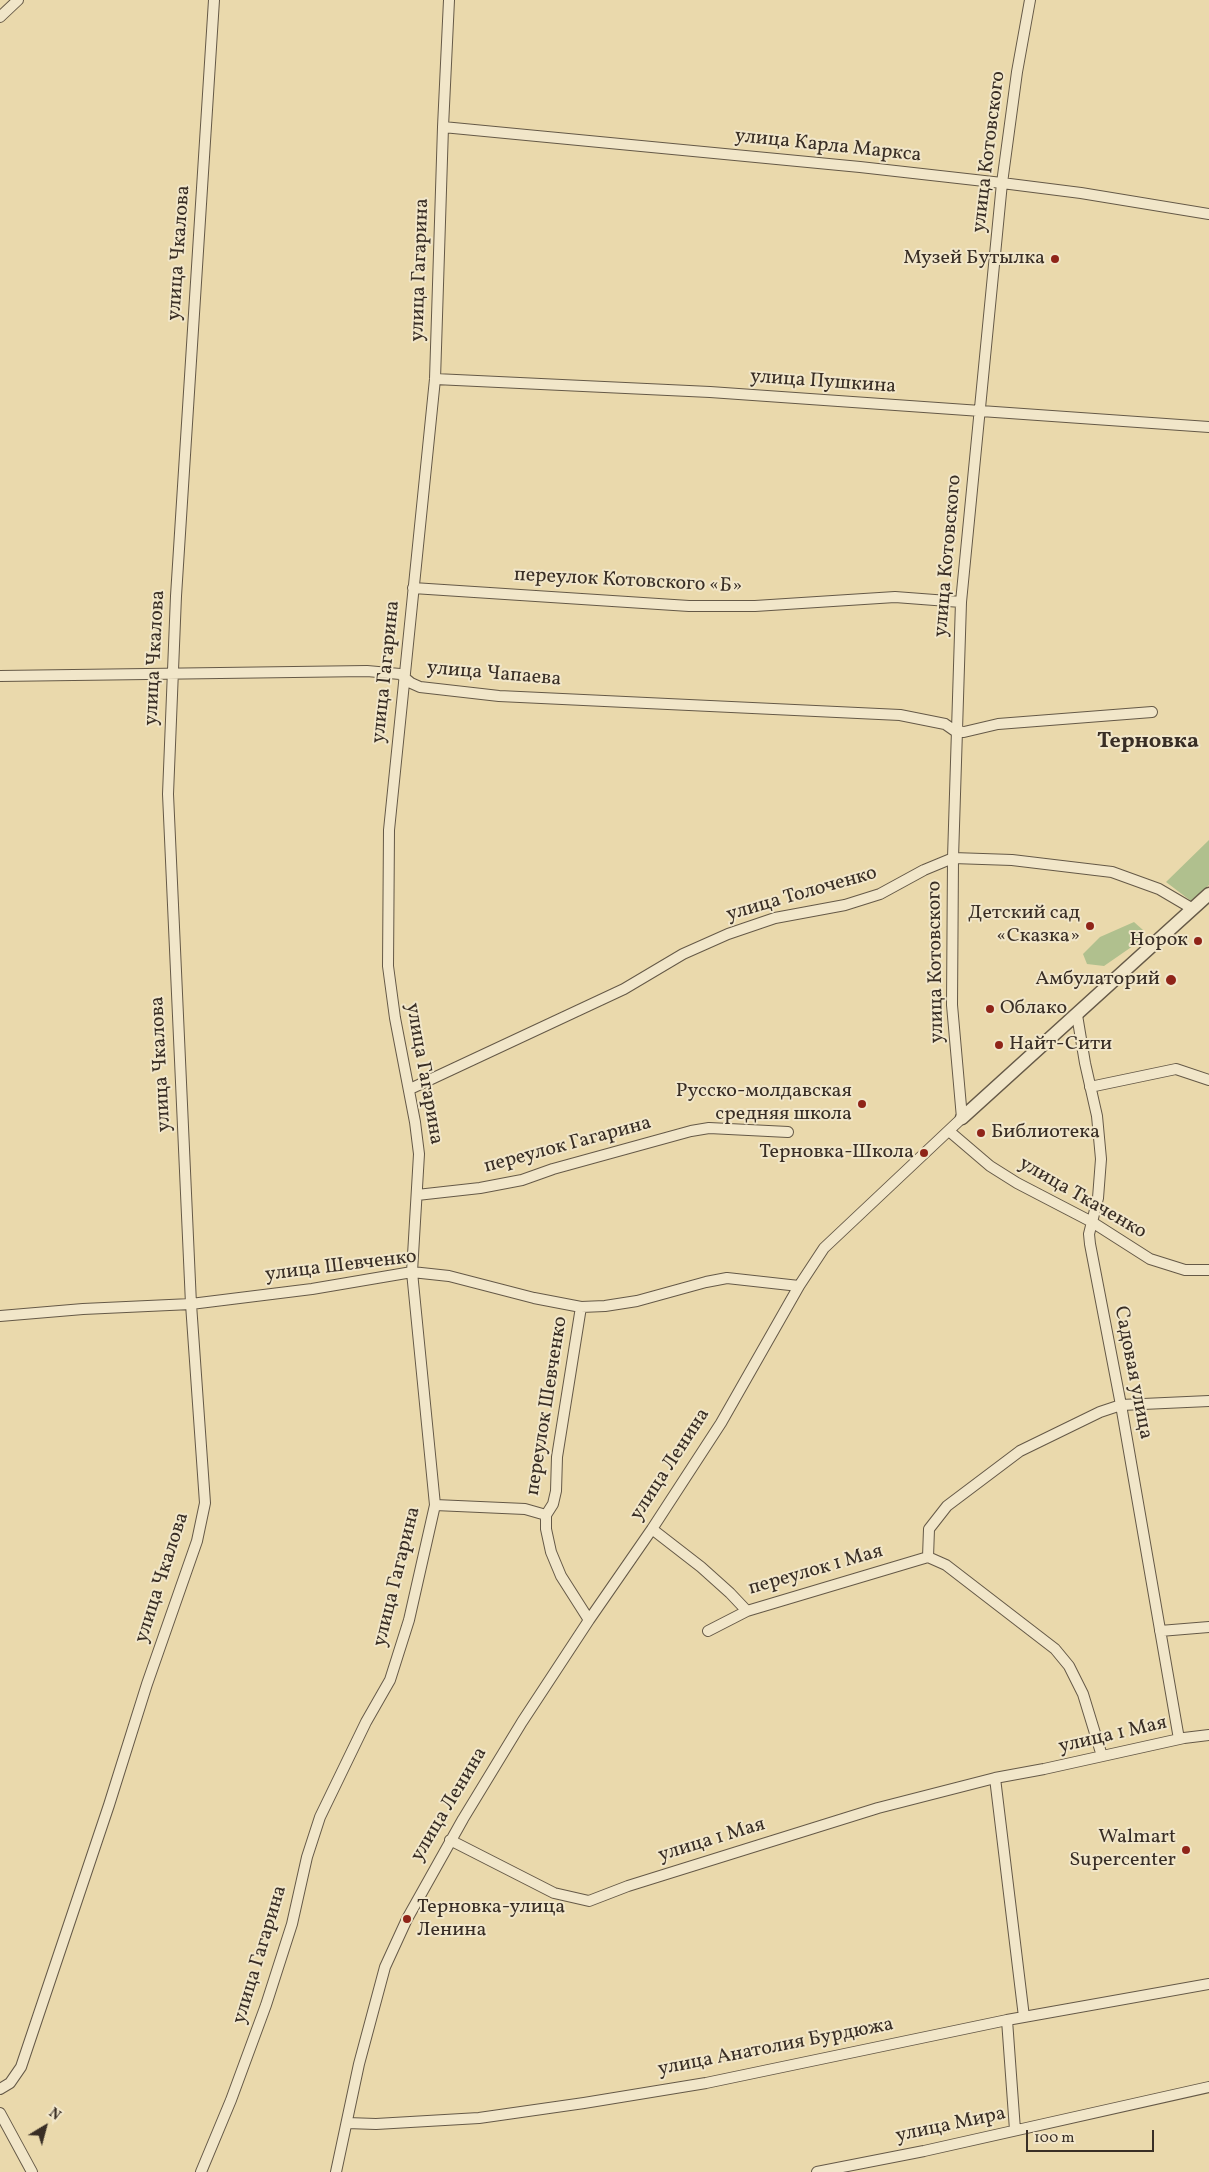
<!DOCTYPE html>
<html>
<head>
<meta charset="utf-8">
<style>
	body { margin:0 }
	#map { position:relative; width:1209px; height:2172px; overflow:hidden; background:#ead9ac; font-family:Vollkorn,serif }
	canvas { display:block }
	.north { position:absolute; left:20px; top:2102px; width:50px; height:50px; -webkit-text-stroke:4px #f1e6c9; paint-order:stroke; rotate:37deg; font-size:14px; font-weight:700; line-height:20px; text-align:center; color:#392e25 }
	.north::after { content:''; display:block; margin:auto; width:18px; height:22px; background:#392e25; clip-path:polygon(50% 0,100% 100%,50% 72%,0 100%) }
	.scale { position:absolute; left:1026px; top:2130px; width:128px; height:22px; box-sizing:border-box; border:2px solid #392e25; border-top:0; padding-left:6px; font-size:15px; line-height:18px; white-space:nowrap; color:#392e25; -webkit-text-stroke:4px #f1e6c9; paint-order:stroke }
</style>
</head>
<body>
<div id="map">
<canvas width="1209" height="2172"></canvas>
<div class="north">N</div>
<div class="scale">100 m</div>
</div>
<script>
const ctx = document.querySelector('canvas').getContext('2d');
ctx.lineJoin = 'round';
function paint(path, color) {
  ctx.fillStyle = color;
  ctx.fill(path, 'evenodd');
}
function toPath(rows) {
  const path = new Path2D();
  for (const r of rows) {
    path.moveTo(r[0], r[1]);
    for (let i = 2; i < r.length; i += 2) path.lineTo(r[i], r[i + 1]);
  }
  return path;
}
function strokePath(path, color, width, dash) {
  ctx.strokeStyle = color;
  ctx.lineWidth = width;
  ctx.lineCap = dash ? 'butt' : 'round';
  ctx.setLineDash(dash || []);
  ctx.stroke(path);
}
function label(font, color, halo, rows, align = 'center') {
  ctx.font = font + ' Vollkorn,serif';
  ctx.lineWidth = 4;
  ctx.setLineDash([]);
  ctx.textBaseline = 'middle';
  ctx.strokeStyle = halo;
  ctx.fillStyle = color;
  for (const [text, x, y, turn = 0] of rows) {
    ctx.save();
    ctx.translate(x, y);
    ctx.rotate((+turn || 0) * Math.PI / 180);
    ctx.textAlign = isNaN(turn) ? turn : align;
    if (halo) ctx.strokeText(text, 0, 0);
    ctx.fillText(text, 0, 0);
    ctx.restore();
  }
}
paint(toPath([
	[1209,840,1209,885,1191,901,1166,882],
	[1134,922,1143,930,1138,942,1130,948,1104,966,1087,964,1083,954,1100,937]
]), '#b0c08e');
const minor = toPath([
	[0,17,18,0],
	[443,127,860,167,1002,183,1081,193,1209,214],
	[435,379,710,392,1209,427],
	[413,588,689,606,755,606,895,597,961,602],
	[0,676,367,671,400,674,411,683,420,687,499,696,900,715,945,724,955,731,964,732,998,724,1152,712],
	[1077,1015,1085,1063,1097,1116,1101,1159,1098,1198,1089,1234,1090,1244,1121,1405,1179,1739],
	[1090,1087,1176,1069,1209,1080],
	[410,1089,624,989,683,954,728,934,775,918,845,905,880,894,924,870,953,858,1012,860,1112,872,1159,889,1193,909],
	[949,1131,990,1166,1017,1183,1092,1222,1150,1259,1185,1270,1209,1270],
	[417,1195,480,1188,522,1180,553,1169,691,1131,709,1128,788,1132],
	[581,1307,557,1457,556,1491,553,1504,546,1515,546,1529,551,1552,561,1576,589,1620],
	[0,1316,83,1309,191,1304,312,1289,412,1272,449,1276,534,1298,581,1307,605,1306,637,1301,706,1282,727,1278,799,1286],
	[435,1505,525,1509,546,1515],
	[652,1529,701,1567,730,1593,747,1611,928,1557,946,1565,1055,1649,1069,1666,1083,1694,1102,1756],
	[928,1557,929,1529,947,1506,1020,1451,1100,1412,1121,1405,1209,1401],
	[708,1631,747,1611],
	[1160,1631,1209,1627],
	[995,1778,1024,2017],
	[450,1840,554,1893,589,1901,628,1886,878,1808,995,1778,1044,1769,1184,1738,1209,1735],
	[1007,2020,1015,2130],
	[0,2089,10,2083,21,2067,109,1805,147,1684,197,1541,205,1503,191,1304,168,794,176,596,214,0],
	[0,2113,32,2172],
	[347,2123,376,2124,479,2118,584,2103,706,2083,1007,2020,1209,1984],
	[201,2172,231,2100,266,2005,292,1924,307,1857,320,1817,366,1722,390,1680,409,1620,435,1505,412,1272,419,1154,415,1122,395,1018,388,966,389,830,435,379,443,127,449,0],
	[336,2172,359,2064,385,1967,407,1919,463,1819,522,1722,589,1620,652,1529,721,1423,799,1286,824,1248,962,1118,952,1005,953,858,961,602,1002,183,1017,72,1030,0],
	[817,2172,924,2151,1209,2087]
]);
const tertiary = toPath([
	[962,1118,1209,894]
]);
strokePath(minor, '#655947', 12);
strokePath(tertiary, '#655947', 15);
strokePath(minor, '#f1e6c9', 10);
strokePath(tertiary, '#f1e6c9', 12);
for (const [x, y, r, color] of [
	[1055,259,5,"#8f2418"],
	[1090,926,5,"#8f2418"],
	[1198,941,5,"#8f2418"],
	[1171,980,6,"#8f2418"],
	[990,1009,5,"#8f2418"],
	[999,1045,5,"#8f2418"],
	[862,1104,5,"#8f2418"],
	[981,1133,5,"#8f2418"],
	[924,1153,5,"#8f2418"],
	[1186,1850,5,"#8f2418"],
	[407,1919,5,"#8f2418"]
]) {
  const dot = new Path2D();
  dot.arc(x, y, r, 0, 2 * Math.PI);
  ctx.fillStyle = color;
  ctx.fill(dot);
  strokePath(dot, '#f1e6c9', 2);
}
label('20px', '#392e25', '#f1e6c9', [
	["улица Карла Маркса",828,147,6],
	["улица Котовского",990,152,-83],
	["улица Чкалова",180,253,-86],
	["улица Гагарина",421,270,-88],
	["улица Пушкина",823,383,4],
	["улица Котовского",949,556,-85],
	["переулок Котовского «Б»",628,582,3],
	["улица Чкалова",156,658,-87],
	["улица Гагарина",387,672,-84],
	["улица Чапаева",494,675,5],
	["улица Толоченко",802,895,-16],
	["улица Котовского",937,962,-91],
	["улица Чкалова",162,1064,-93],
	["улица Гагарина",423,1074,80],
	["переулок Гагарина",568,1146,-15],
	["улица Ткаченко",1082,1199,30],
	["улица Шевченко",341,1267,-7],
	["Садовая улица",1132,1373,79],
	["переулок Шевченко",548,1406,-81],
	["улица Ленина",671,1465,-57],
	["переулок 1 Мая",816,1571,-16],
	["улица Гагарина",398,1577,-76],
	["улица Чкалова",163,1578,-72],
	["улица 1 Мая",1113,1736,-13],
	["улица Ленина",450,1805,-59],
	["улица 1 Мая",712,1841,-17],
	["улица Гагарина",261,1955,-73],
	["улица Анатолия Бурдюжа",776,2048,-11],
	["улица Мира",951,2126,-12]
]);
label('20px', '#392e25', '#f1e6c9', [
	["Музей Бутылка",1045,259],
	["Детский сад",1080,914],
	["«Сказка»",1080,937],
	["Норок",1188,941],
	["Амбулаторий",1160,980],
	["Облако",1000,1009,"left"],
	["Найт-Сити",1009,1045,"left"],
	["Русско-молдавская",852,1092],
	["средняя школа",852,1115],
	["Библиотека",991,1133,"left"],
	["Терновка-Школа",914,1153],
	["Walmart",1176,1838],
	["Supercenter",1176,1861],
	["Терновка-улица",417,1908,"left"],
	["Ленина",417,1931,"left"]
], 'right');
label('bold 22px', '#392e25', '#f1e6c9', [
	["Терновка",1148,743]
]);
</script>
</body>
</html>
